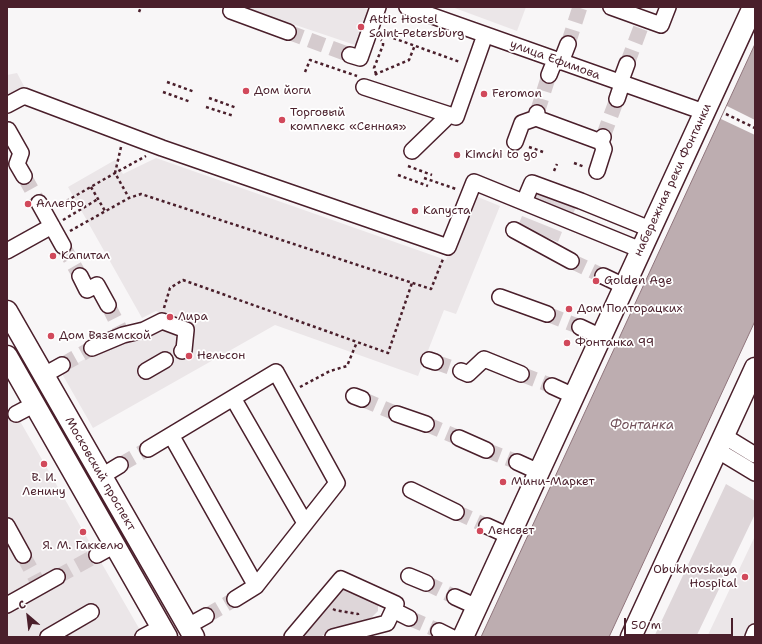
<!DOCTYPE html>
<html>
<head>
<meta charset="utf-8">
<style>
	body { margin:0 }
	#map { position:relative; width:762px; height:644px; overflow:hidden; background:#f8f6f7; font-family:"Shantell Sans",sans-serif }
	canvas { display:block }
	.frame { position:absolute; inset:0; border:8px solid #4a1f2b; pointer-events:none }
	.north { position:absolute; left:8px; top:596px; width:40px; height:40px; -webkit-text-stroke:3px #fff; paint-order:stroke; rotate:332deg; font-size:11px; font-weight:700; line-height:16px; text-align:center; color:#4a1f2b }
	.north::after { content:''; display:block; margin:auto; width:14px; height:18px; background:#4a1f2b; clip-path:polygon(50% 0,100% 100%,50% 72%,0 100%) }
	.scale { position:absolute; left:624px; top:618px; width:109px; height:18px; box-sizing:border-box; border:2px solid #4a1f2b; border-top:0; padding-left:5px; font-size:12px; line-height:14px; white-space:nowrap; color:#4a1f2b; -webkit-text-stroke:3px #fff; paint-order:stroke }
</style>
</head>
<body>
<div id="map">
<canvas width="762" height="644"></canvas>
<div class="frame"></div>
<div class="north">С</div>
<div class="scale">50 m</div>
</div>
<script>
const ctx = document.querySelector('canvas').getContext('2d');
ctx.lineJoin = 'round';
function paint(path, color) {
  ctx.fillStyle = color;
  ctx.fill(path, 'evenodd');
}
function toPath(rows) {
  const path = new Path2D();
  for (const r of rows) {
    path.moveTo(r[0], r[1]);
    for (let i = 2; i < r.length; i += 2) path.lineTo(r[i], r[i + 1]);
  }
  return path;
}
function strokePath(path, color, width, dash) {
  ctx.strokeStyle = color;
  ctx.lineWidth = width;
  ctx.lineCap = dash ? 'butt' : 'round';
  ctx.setLineDash(dash || []);
  ctx.stroke(path);
}
function label(font, color, halo, rows, align = 'center') {
  ctx.font = font + ' "Shantell Sans",sans-serif';
  ctx.lineWidth = 3.5;
  ctx.setLineDash([]);
  ctx.textBaseline = 'middle';
  ctx.strokeStyle = halo;
  ctx.fillStyle = color;
  for (const [text, x, y, turn = 0] of rows) {
    ctx.save();
    ctx.translate(x, y);
    ctx.rotate((+turn || 0) * Math.PI / 180);
    ctx.textAlign = isNaN(turn) ? turn : align;
    if (halo) ctx.strokeText(text, 0, 0);
    ctx.fillText(text, 0, 0);
    ctx.restore();
  }
}
paint(toPath([
	[242,7,361,7,373,11,361,47],
	[452,7,526,7,517,31],
	[17,73,25,88,7,98,7,75],
	[156,158,446,260,473,195,500,206,456,314,444,310,418,376,275,325,93,428,61,372,164,316,169,315,160,313,156,311,142,318,68,187,115,160,123,174],
	[13,409,144,637,7,637,7,412],
	[755,536,755,637,707,637]
]), '#ebe6e8');
paint(toPath([
	[537,193,577,204,572,217,534,200,535,196],
	[522,216,562,232,558,242,518,226],
	[726,484,755,501,755,514,696,637,654,637],
	[342,586,378,604,378,611,371,618,331,631,320,637,300,637]
]), '#ded6d9');
const water = toPath([
	[755,44,755,321,609,637,481,637,755,44]
]);
paint(water, '#bdadb0');
strokePath(water, '#8f747b', 1);
paint(toPath([
	[727,106,755,120,755,135,721,119]
]), '#f8f6f7');
strokePath(toPath([
	[288,32,350,55],
	[568,44,580,7],
	[627,64,641,27],
	[537,113,549,75],
	[603,137,617,99],
	[24,176,39,203],
	[63,246,80,276],
	[571,261,603,276],
	[108,305,121,331],
	[547,314,580,327],
	[435,362,461,371],
	[62,365,92,348],
	[521,374,552,386],
	[362,399,397,414],
	[426,424,459,438],
	[486,450,517,462],
	[120,465,148,449],
	[456,512,487,526],
	[23,555,36,579],
	[57,577,97,555],
	[426,583,455,597],
	[206,616,235,599],
	[409,618,439,631]
]), '#d5cbce', 15, [15, 8]);
const minor = toPath([
	[233,7,231,11,288,32],
	[407,7,704,112],
	[611,7,661,25,668,7],
	[350,55,360,58,378,7],
	[561,62,568,44],
	[549,75,555,60],
	[620,83,627,64],
	[364,87,456,117,485,35],
	[617,99,622,84],
	[7,105,24,96,162,148,448,247,474,182,641,250],
	[537,113,536,118,601,142,603,137],
	[8,130,21,153,17,164,24,176],
	[515,142,522,123,536,118],
	[412,151,445,119,446,114],
	[597,171,604,149,601,142],
	[524,202,532,183,581,201,650,229],
	[39,203,63,246],
	[514,230,571,261],
	[7,251,52,226],
	[80,276,87,290,97,285,108,305],
	[603,276,624,286],
	[500,297,547,314],
	[580,327,601,337],
	[92,348,123,335,144,330,162,321,186,330,184,350,182,351],
	[429,360,435,362],
	[146,371,165,360],
	[461,371,468,374,484,359,521,374],
	[44,375,62,365],
	[552,386,574,396],
	[354,396,362,399],
	[233,398,305,523],
	[16,414,35,404],
	[397,414,426,424],
	[171,435,256,586],
	[724,436,755,455],
	[459,438,486,450],
	[148,449,276,372,337,483,256,586,235,599],
	[717,450,755,473],
	[517,462,539,472],
	[102,476,120,465],
	[411,490,456,512],
	[7,526,23,555],
	[487,526,509,536],
	[97,555,115,545],
	[409,576,426,583],
	[455,597,477,607],
	[7,605,57,577],
	[393,610,409,618],
	[188,626,206,616],
	[439,631,451,637],
	[48,637,91,612],
	[143,637,162,627],
	[292,637,341,579,396,604,387,623,333,637],
	[753,637,755,632]
]);
const major = toPath([
	[7,311,194,637],
	[7,356,167,637],
	[463,637,753,7],
	[631,637,755,368]
]);
strokePath(minor, '#4a1f2b', 18);
strokePath(major, '#4a1f2b', 23);
strokePath(toPath([
	[139,12,141,7],
	[382,34,460,62],
	[305,72,310,60,357,76],
	[376,74,374,68,383,45,383,42,381,40],
	[375,75,376,74,409,60,415,45],
	[167,82,195,92],
	[163,92,191,102],
	[209,98,237,108],
	[206,107,234,116],
	[121,147,115,173,129,198],
	[529,147,543,152],
	[574,163,585,167],
	[408,166,432,175],
	[554,171,557,164],
	[398,175,428,186],
	[424,178,456,189],
	[91,187,105,211],
	[56,207,115,173,146,156],
	[63,220,98,199],
	[70,231,129,198,141,194,431,289,443,259],
	[164,308,170,288,183,280,388,353,412,283],
	[300,387,330,371,347,366,357,342],
	[333,609,335,610,358,614,358,615]
]), '#4a1f2b', 2.5, [3, 3]);
strokePath(minor, '#fff', 15);
strokePath(major, '#fff', 20);
strokePath(toPath([
	[726,114,755,128]
]), '#4a1f2b', 2.5, [3, 3]);
for (const [x, y, r, color] of [
	[361,27,4,"#d1495b"],
	[246,91,4,"#d1495b"],
	[484,94,4,"#d1495b"],
	[282,120,4,"#d1495b"],
	[457,155,4,"#d1495b"],
	[28,204,4,"#d1495b"],
	[415,211,4,"#d1495b"],
	[53,256,4,"#d1495b"],
	[596,281,4,"#d1495b"],
	[569,309,4,"#d1495b"],
	[170,317,4,"#d1495b"],
	[51,336,4,"#d1495b"],
	[567,343,4,"#d1495b"],
	[189,356,4,"#d1495b"],
	[44,464,4,"#d1495b"],
	[503,482,4,"#d1495b"],
	[480,531,4,"#d1495b"],
	[83,532,4,"#d1495b"],
	[745,577,4,"#d1495b"]
]) {
  const dot = new Path2D();
  dot.arc(x, y, r, 0, 2 * Math.PI);
  ctx.fillStyle = color;
  ctx.fill(dot);
  strokePath(dot, '#fff', 1.5);
}
label('12px', '#4a1f2b', '#fff', [
	["Attic Hostel",369,20],
	["Saint-Petersburg",369,34],
	["Дом йоги",254,91],
	["Feromon",492,94],
	["Торговый",290,113],
	["комплекс «Сенная»",290,127],
	["Kimchi to go",465,155],
	["Аллегро",36,204],
	["Капуста",423,211],
	["Капитал",61,256],
	["Golden Age",604,281],
	["Дом Полторацких",577,309],
	["Лира",178,317],
	["Дом Вяземской",59,336],
	["Фонтанка 99",575,343],
	["Нельсон",197,356],
	["В. И.",44,478,"center"],
	["Ленину",44,492,"center"],
	["Мини-Маркет",511,482],
	["Ленсвет",488,531],
	["Я. М. Гаккелю",83,546,"center"],
	["Obukhovskaya",737,570,"right"],
	["Hospital",737,584,"right"]
], 'left');
label('12px', '#4a1f2b', '#fff', [
	["улица Ефимова",555,60,20],
	["набережная реки Фонтанки",673,180,-65],
	["Московский проспект",100,474,60]
]);
label('italic 13px', '#72515a', '#fff', [
	["Фонтанка",642,426]
]);
</script>
</body>
</html>
